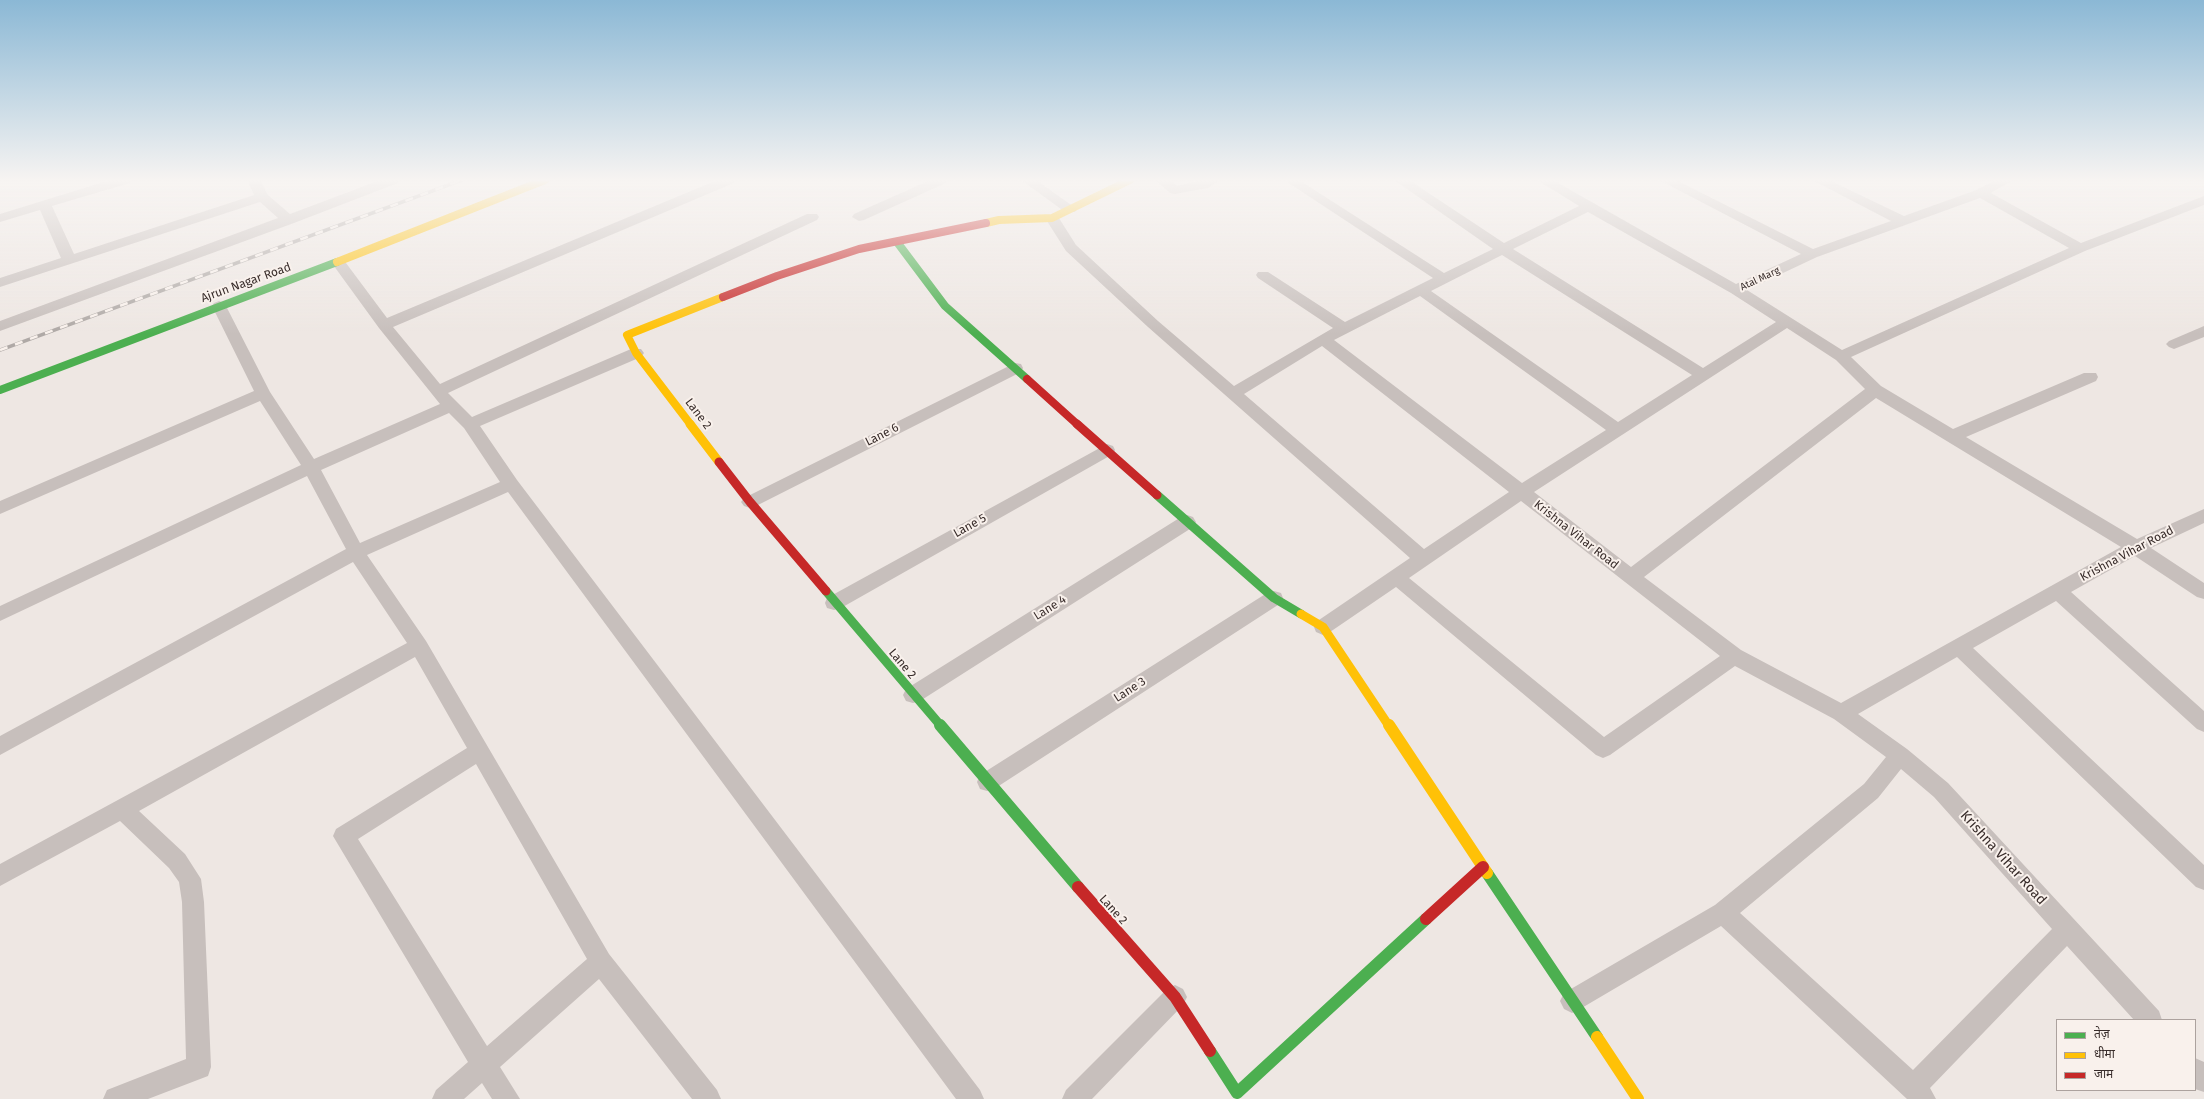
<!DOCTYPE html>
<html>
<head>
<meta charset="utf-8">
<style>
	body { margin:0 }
	#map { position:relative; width:2204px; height:1099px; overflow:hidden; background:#eee7e3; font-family:"Fira Sans","Noto Sans Devanagari",sans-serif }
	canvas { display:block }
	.legend { position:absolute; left:2056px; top:1019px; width:140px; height:72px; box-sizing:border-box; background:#f9f1ec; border:1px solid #aca29e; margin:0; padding:5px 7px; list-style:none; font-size:12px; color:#382c2a }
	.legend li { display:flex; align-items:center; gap:8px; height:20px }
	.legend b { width:20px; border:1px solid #aca29e }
</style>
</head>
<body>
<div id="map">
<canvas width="2204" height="1099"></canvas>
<ul class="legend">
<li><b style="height:5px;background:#4caf50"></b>तेज़</li>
<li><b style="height:5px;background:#ffc107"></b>धीमा</li>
<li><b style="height:5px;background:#c62828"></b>जाम</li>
</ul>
</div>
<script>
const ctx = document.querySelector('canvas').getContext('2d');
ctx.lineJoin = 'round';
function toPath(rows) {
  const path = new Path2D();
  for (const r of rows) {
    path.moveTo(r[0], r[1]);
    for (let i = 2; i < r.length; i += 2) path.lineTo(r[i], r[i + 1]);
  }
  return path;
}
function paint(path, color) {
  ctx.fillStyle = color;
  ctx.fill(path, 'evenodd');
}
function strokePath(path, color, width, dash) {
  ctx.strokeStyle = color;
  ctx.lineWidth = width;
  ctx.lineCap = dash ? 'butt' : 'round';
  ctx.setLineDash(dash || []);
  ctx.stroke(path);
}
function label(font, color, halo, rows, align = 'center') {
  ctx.font = font + ' "Fira Sans",sans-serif';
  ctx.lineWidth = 4;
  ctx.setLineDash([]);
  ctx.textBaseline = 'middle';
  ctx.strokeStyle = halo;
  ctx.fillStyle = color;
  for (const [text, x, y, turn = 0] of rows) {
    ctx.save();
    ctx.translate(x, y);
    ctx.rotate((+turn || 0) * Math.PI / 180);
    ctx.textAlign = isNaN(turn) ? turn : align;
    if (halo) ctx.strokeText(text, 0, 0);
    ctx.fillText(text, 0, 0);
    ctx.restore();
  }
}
paint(toPath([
	[110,180,131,180,130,183,52,206,74,254,254,195,247,180,260,180,268,195,290,214,380,180,399,180,398,183,294,223,0,331,0,321,278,218,260,202,0,287,0,278,61,258,40,210,0,222,0,214,110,180],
	[717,180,735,180,734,183,393,327,440,384,807,214,817,214,819,217,817,220,448,393,472,417,631,349,641,349,644,353,641,357,480,426,517,480,980,1090,984,1099,956,1099,508,492,367,555,426,641,609,954,717,1090,721,1099,692,1099,599,979,500,1067,520,1099,492,1099,482,1083,464,1099,432,1099,436,1090,468,1062,333,836,336,829,467,748,415,657,139,811,185,854,201,879,204,902,211,1067,208,1076,148,1099,103,1099,107,1090,186,1059,182,902,179,882,169,868,120,821,0,886,0,864,407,643,353,562,0,755,0,736,346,549,307,476,0,621,0,606,301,465,260,401,0,514,0,501,254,391,212,306,214,303,219,301,224,303,226,306,270,392,314,459,440,404,379,328,331,262,333,259,343,259,387,318,717,180],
	[449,413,464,428,500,482,360,543,321,470,449,413],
	[476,764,587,959,487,1046,358,839,476,764],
	[930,180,947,180,946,183,864,220,859,221,852,217,854,214,930,180],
	[1021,180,1036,180,1077,209,1075,212,1065,212,1021,180],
	[1155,180,1170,180,1177,186,1202,180,1219,180,1208,188,1175,194,1170,193,1155,180],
	[1284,180,1299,180,1444,273,1493,249,1394,180,1409,180,1504,243,1579,206,1537,180,1553,180,1736,284,1801,254,1659,180,1676,180,1813,249,1891,221,1812,180,1829,180,1904,216,1976,190,1996,180,2013,180,1991,193,2081,243,2204,196,2204,205,2085,251,1851,357,1881,386,1953,429,2084,373,2096,373,2098,377,2096,381,1966,437,2137,539,2204,509,2204,523,2151,548,2204,583,2204,599,2197,597,2135,556,2071,592,2204,711,2204,732,2197,729,2056,601,1973,648,2204,865,2204,890,2196,887,1957,657,1858,714,1907,749,1948,783,2159,1011,2162,1020,2134,1020,2067,946,1930,1088,1936,1099,1907,1099,1721,926,1580,1009,1572,1013,1564,1009,1560,1001,1564,993,1715,905,1864,784,1886,757,1834,719,1735,666,1610,755,1603,758,1596,755,1396,587,1330,632,1323,635,1316,632,1314,627,1316,622,1410,558,1148,327,1066,251,1045,218,1047,215,1057,215,1076,245,1158,321,1234,386,1333,328,1258,278,1256,275,1258,272,1268,272,1345,322,1433,278,1284,180],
	[1980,198,2069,248,1842,350,1747,290,1817,257,1980,198],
	[1588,212,1731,293,1776,322,1703,368,1513,249,1588,212],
	[1502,255,1692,375,1618,422,1431,291,1502,255],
	[1420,296,1606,430,1522,483,1334,340,1420,296],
	[1787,328,1836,360,1865,389,1631,567,1534,492,1787,328],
	[1322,346,1509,492,1424,549,1244,394,1322,346],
	[1876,398,2121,547,1841,703,1741,650,1644,577,1876,398],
	[1521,501,1625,582,1720,656,1604,737,1409,578,1521,501],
	[1901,769,1934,797,2052,929,1913,1070,1740,913,1878,798,1901,769],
	[2204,326,2204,337,2174,349,2169,347,2166,344,2169,341,2204,326],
	[1015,363,1021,364,1023,368,1021,372,756,506,750,508,744,506,741,502,744,498,1015,363],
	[1107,444,1113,446,1115,450,1113,454,841,608,834,610,827,608,825,603,827,598,1107,444],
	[1187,515,1193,517,1196,522,1193,527,920,701,913,703,906,701,903,695,906,689,1181,517,1187,515],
	[1274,591,1281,593,1283,598,1281,603,994,789,987,791,980,789,977,782,980,775,1267,593,1274,591],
	[1175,985,1183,989,1187,997,1183,1005,1092,1099,1062,1099,1066,1090,1167,989,1175,985],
	[2195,1058,2204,1062,2204,1092,2195,1089,2195,1058]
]), '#c7bfbc');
strokePath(toPath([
	[897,242,945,306,1027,379],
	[0,390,337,262]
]), '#4caf50', 8);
strokePath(toPath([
	[1157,495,1274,598,1301,614],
	[826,591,941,726]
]), '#4caf50', 9);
strokePath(toPath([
	[940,725,1078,887],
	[1487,873,1597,1037],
	[1210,1051,1237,1093,1426,919]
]), '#4caf50', 12);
strokePath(toPath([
	[986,223,999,220,1052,218,1130,180],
	[337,262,545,180],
	[691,425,636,353,627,335,723,297]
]), '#ffc107', 8);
strokePath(toPath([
	[690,424,719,462],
	[1301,614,1323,627,1389,726]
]), '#ffc107', 9);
strokePath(toPath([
	[1389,725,1487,873],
	[1597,1037,1638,1099]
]), '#ffc107', 12);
strokePath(toPath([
	[723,297,777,276,859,249,986,223],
	[1027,379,1078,425]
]), '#c62828', 8);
strokePath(toPath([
	[1077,424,1157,495],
	[719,462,750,502,826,591]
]), '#c62828', 9);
strokePath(toPath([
	[1078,887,1175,997,1210,1051],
	[1426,919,1483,867]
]), '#c62828', 12);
const rail = toPath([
	[0,350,462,180]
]);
strokePath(rail, '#afa9a6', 3.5);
strokePath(rail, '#f9f1ec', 2.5, [8]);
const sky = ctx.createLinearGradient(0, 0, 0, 334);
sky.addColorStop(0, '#8bb8d5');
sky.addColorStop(0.54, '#f7f4f2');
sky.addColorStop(1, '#f7f4f200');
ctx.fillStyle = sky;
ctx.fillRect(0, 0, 2204, 334);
label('10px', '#382c2a', '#f9f1ec', [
	["Atal Marg",1760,279,-25]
]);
label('12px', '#382c2a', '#f9f1ec', [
	["Ajrun Nagar Road",246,283,-20],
	["Lane 2",698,414,53],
	["Lane 6",882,435,-27],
	["Lane 5",970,526,-29],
	["Krishna Vihar Road",1576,535,38],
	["Krishna Vihar Road",2127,554,-28],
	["Lane 4",1050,608,-32],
	["Lane 2",902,664,50],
	["Lane 3",1130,690,-33],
	["Lane 2",1113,910,48]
]);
label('14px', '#382c2a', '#f9f1ec', [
	["Krishna Vihar Road",2003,858,48]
]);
</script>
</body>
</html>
